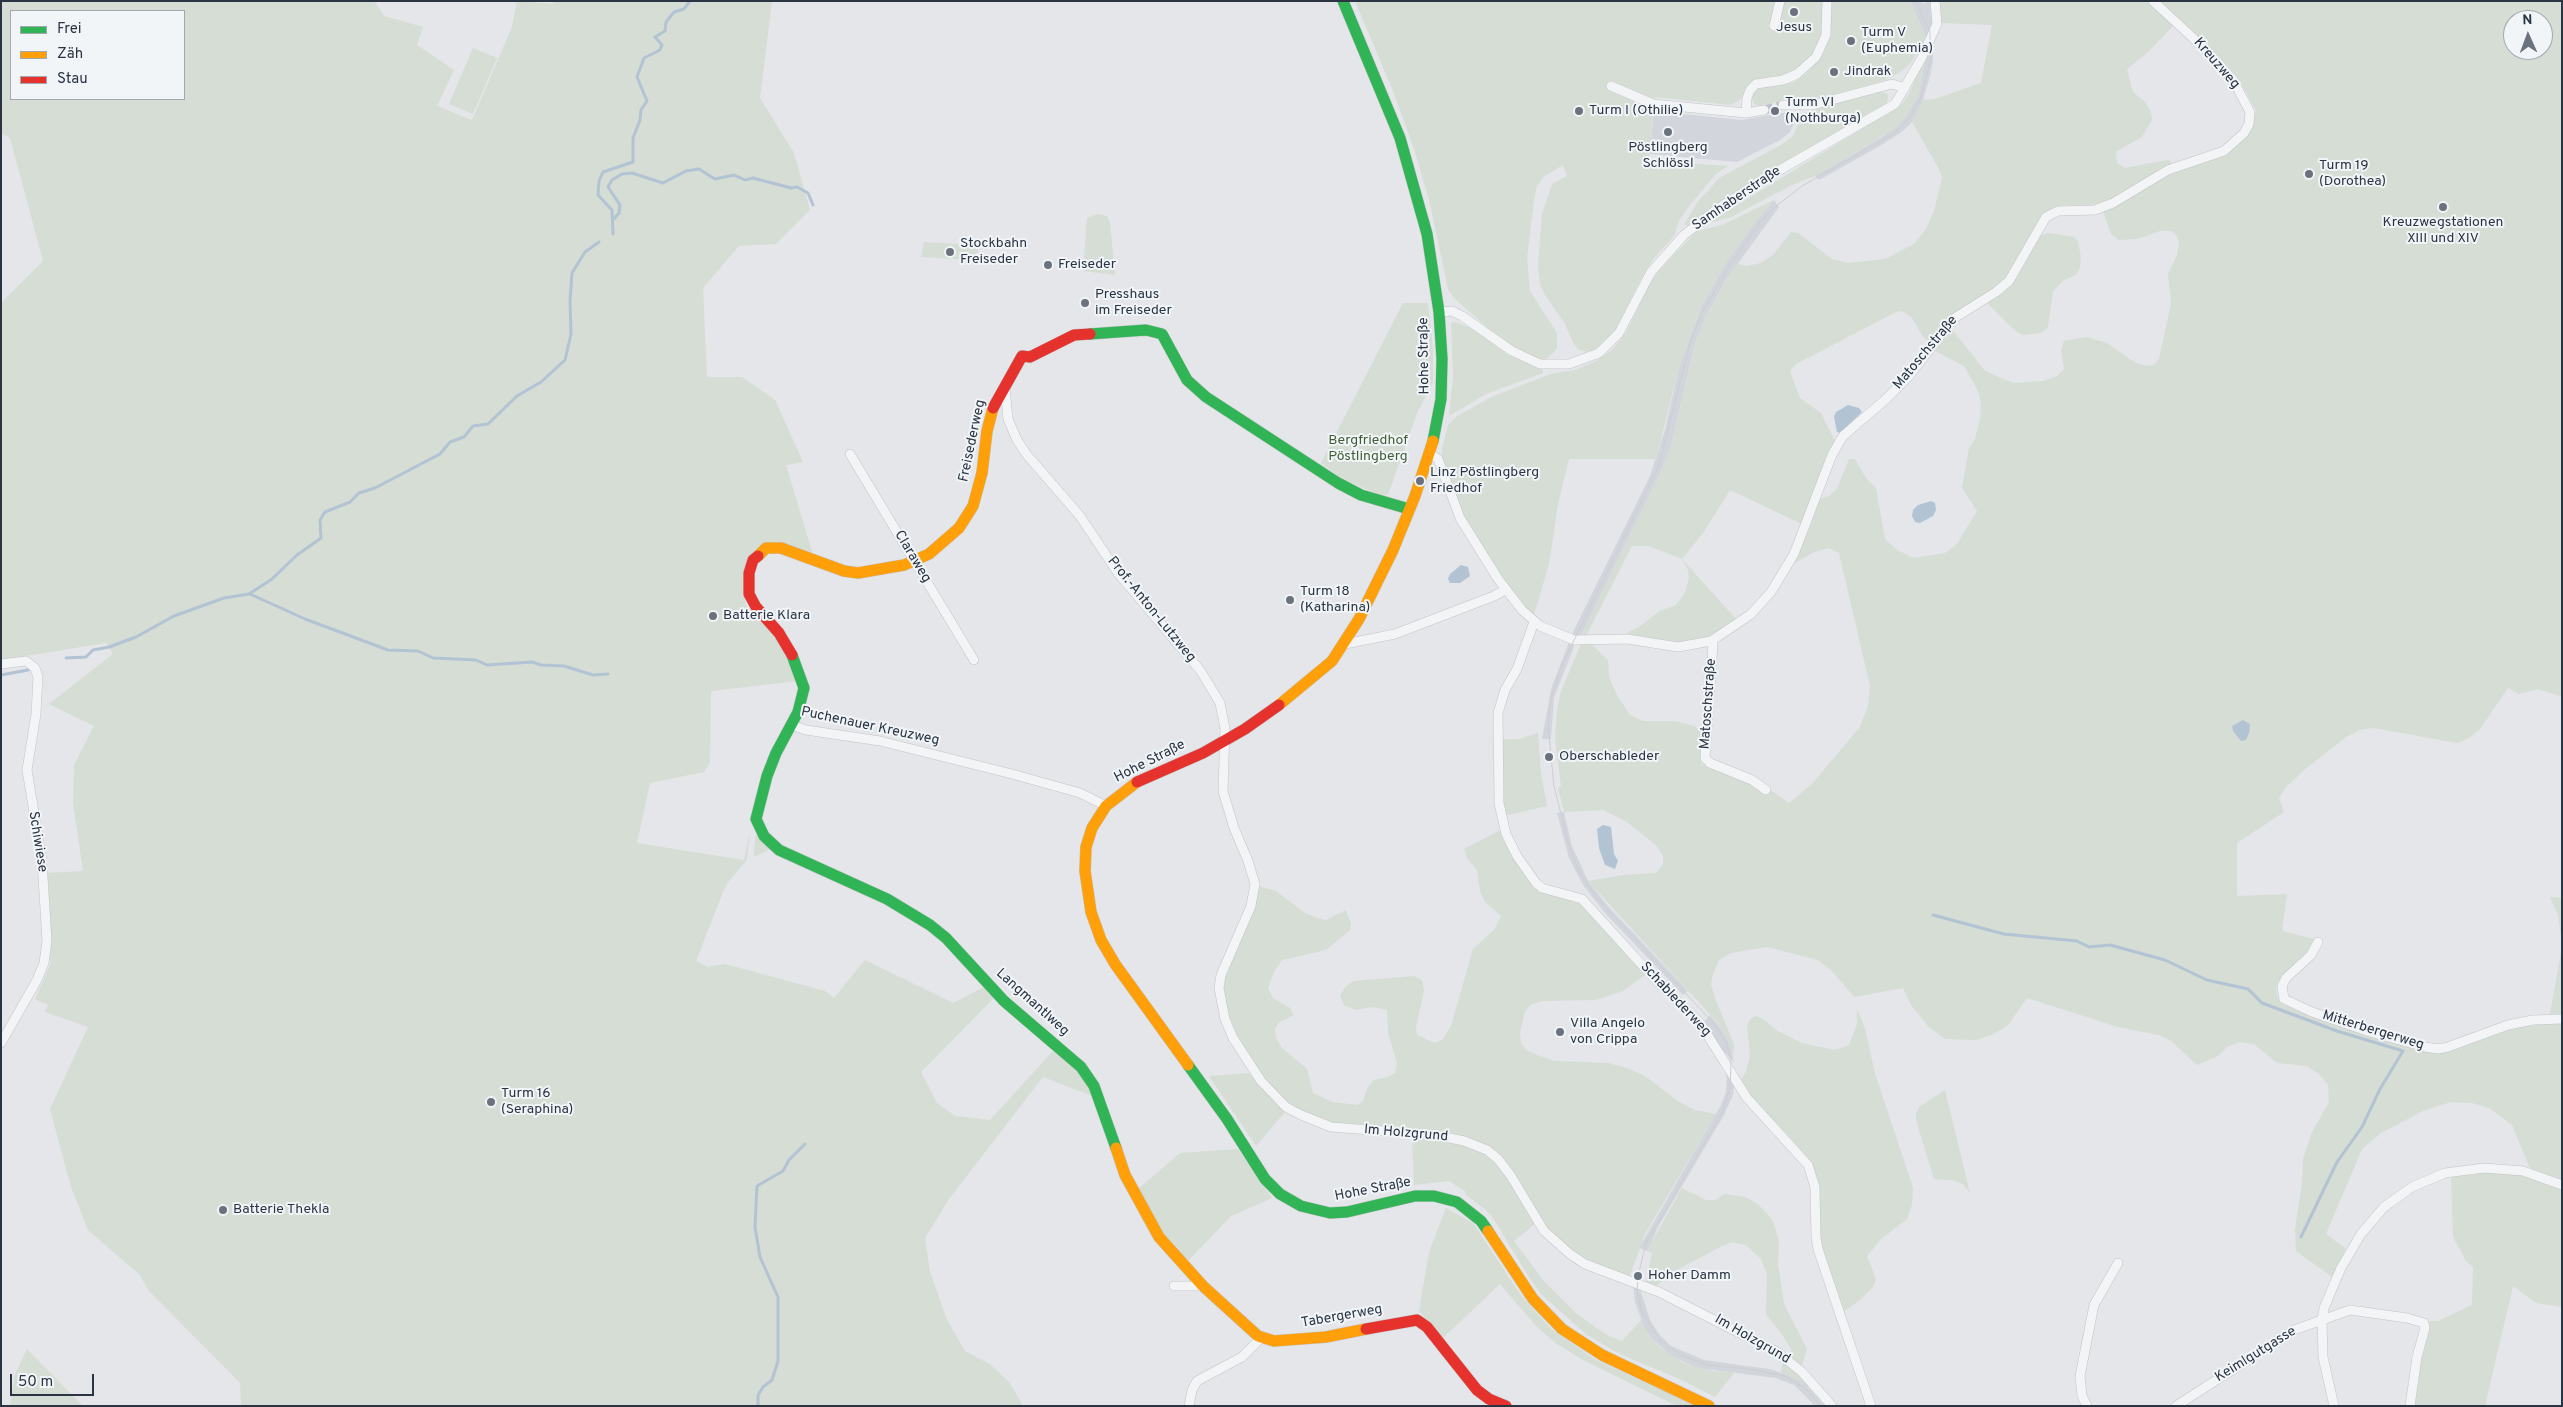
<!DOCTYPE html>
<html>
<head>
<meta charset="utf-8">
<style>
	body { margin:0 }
	#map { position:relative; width:2563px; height:1407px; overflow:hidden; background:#e4e6e9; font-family:Overpass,sans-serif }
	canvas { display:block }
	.frame { position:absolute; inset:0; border:2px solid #2a3443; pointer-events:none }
	.legend { position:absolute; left:10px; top:10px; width:175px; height:90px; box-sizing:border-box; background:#f2f5f8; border:1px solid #a2a8b0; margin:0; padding:6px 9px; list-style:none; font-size:15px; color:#2a3443 }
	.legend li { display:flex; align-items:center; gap:10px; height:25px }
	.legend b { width:25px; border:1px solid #a2a8b0 }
	.north { position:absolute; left:2503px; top:10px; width:50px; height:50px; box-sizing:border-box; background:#f2f5f8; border:1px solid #a2a8b0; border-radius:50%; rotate:358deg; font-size:14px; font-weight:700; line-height:20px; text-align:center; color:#2a3443 }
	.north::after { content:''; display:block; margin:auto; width:18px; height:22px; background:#6b727d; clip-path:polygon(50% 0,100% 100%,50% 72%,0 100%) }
	.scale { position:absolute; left:10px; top:1374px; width:84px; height:22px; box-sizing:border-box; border:2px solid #2a3443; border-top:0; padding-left:6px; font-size:15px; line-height:18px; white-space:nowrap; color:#2a3443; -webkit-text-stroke:4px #f2f5f8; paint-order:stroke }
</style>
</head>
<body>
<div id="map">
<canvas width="2563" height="1407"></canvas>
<div class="frame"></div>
<ul class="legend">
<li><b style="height:6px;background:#30b455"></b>Frei</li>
<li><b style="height:6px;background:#ff9f0a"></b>Zäh</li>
<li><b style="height:6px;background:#e5322d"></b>Stau</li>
</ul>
<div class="north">N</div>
<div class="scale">50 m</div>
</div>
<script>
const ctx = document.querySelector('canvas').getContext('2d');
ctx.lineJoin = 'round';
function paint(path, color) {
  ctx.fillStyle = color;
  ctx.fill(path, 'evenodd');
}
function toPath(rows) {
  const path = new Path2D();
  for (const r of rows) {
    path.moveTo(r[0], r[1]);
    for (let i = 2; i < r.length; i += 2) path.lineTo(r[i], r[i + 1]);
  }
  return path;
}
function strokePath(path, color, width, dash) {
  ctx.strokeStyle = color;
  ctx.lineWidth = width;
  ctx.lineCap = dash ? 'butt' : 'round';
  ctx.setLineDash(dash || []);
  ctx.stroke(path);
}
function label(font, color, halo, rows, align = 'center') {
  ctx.font = font + ' Overpass,sans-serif';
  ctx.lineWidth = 4;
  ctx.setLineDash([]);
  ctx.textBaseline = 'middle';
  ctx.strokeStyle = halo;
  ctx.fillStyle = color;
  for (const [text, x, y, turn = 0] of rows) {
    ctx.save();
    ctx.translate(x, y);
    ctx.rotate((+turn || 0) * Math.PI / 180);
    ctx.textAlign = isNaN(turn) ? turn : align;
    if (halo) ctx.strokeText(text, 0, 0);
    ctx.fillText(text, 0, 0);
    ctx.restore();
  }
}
paint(toPath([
	[1910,1,1921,1,1923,4,1931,1,1933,18,1931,30,1926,38],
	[1933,42,1933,61,1930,76,1921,107,1912,122,1903,131,1880,146,1819,180,1815,176,1882,137,1905,118,1918,96,1927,51],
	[1654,111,1741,120,1788,112,1793,112,1796,118,1790,132,1780,140,1737,162,1650,154],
	[1774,200,1779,207,1726,280,1706,316,1695,344,1671,446,1663,467,1581,636,1571,636,1650,476,1665,430,1679,367,1702,305,1725,264,1756,221],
	[1569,642,1575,644,1554,698,1551,739,1542,739,1551,689],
	[1564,812,1572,846,1588,881,1608,906,1688,991,1683,995,1605,913,1583,885,1569,858,1557,813],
	[1710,1015,1725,1034,1731,1047,1734,1062,1722,1050,1704,1022],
	[1727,1070,1734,1085,1733,1095,1724,1115,1658,1227,1648,1251,1639,1248,1721,1105,1726,1092],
	[1633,1286,1640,1289,1650,1320,1659,1334,1671,1346,1704,1360,1769,1369,1795,1377,1806,1384,1824,1406,1815,1406,1794,1385,1776,1378,1697,1368,1671,1356,1650,1337,1643,1325,1635,1301]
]), '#d2d6dc');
paint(toPath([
	[1,1,374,1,384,16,423,27,417,45,454,70,437,106,472,120,512,27,517,1,553,4,553,1,772,1,760,98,794,153,810,210,776,244,739,246,703,288,707,377,742,377,775,400,803,462,786,465,813,555,761,545,750,556,743,589,746,605,782,643,798,681,711,691,710,762,704,772,650,783,637,843,744,860,750,831,747,860,728,882,723,892,696,961,708,967,725,964,825,991,834,998,865,960,953,1003,984,987,994,998,921,1072,937,1103,955,1116,990,1120,1053,1051,1088,1079,1095,1097,1043,1077,949,1199,925,1238,930,1272,947,1320,965,1351,991,1365,1010,1383,1023,1406,241,1406,240,1383,149,1291,140,1275,88,1230,71,1187,50,1109,88,1027,45,1012,48,1005,35,999,50,965,51,944,47,873,83,871,73,803,74,765,94,726,49,704,113,654,106,643,1,660,1,303,43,261,10,138,1,133],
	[11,11,184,11,184,99,11,99],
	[1355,1,1823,1,1825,15,1820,44,1811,57,1789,74,1751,84,1741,99,1731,105,1655,97,1649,161,1728,166,1716,174,1689,206,1679,221,1674,236,1654,258,1641,279,1614,332,1594,350,1586,352,1578,349,1574,344,1564,322,1545,295,1540,284,1538,266,1542,214,1552,184,1567,176,1563,165,1543,177,1537,186,1534,200,1527,258,1530,291,1557,333,1557,349,1545,360,1536,360,1517,350,1490,330,1453,297,1448,289,1429,199,1413,146,1393,91],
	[1832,1,1910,1,1926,38,1910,64,1899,73,1885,80,1821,98,1788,99,1759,106,1754,104,1751,95,1754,90,1760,86,1781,85,1794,82,1807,73,1815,63,1830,33],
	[1939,1,2149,1,2174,25,2149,51,2127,69,2133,92,2145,102,2151,112,2152,120,2142,137,2117,151,2116,158,2117,163,2125,168,2161,161,2170,160,2172,163,2107,202,2081,206,2064,205,2050,209,2040,217,2022,254,2003,283,1942,326,1930,342,1923,337,1912,318,1904,312,1898,311,1796,364,1790,371,1800,398,1821,413,1835,441,1804,525,1730,490,1703,533,1682,559,1737,620,1723,630,1704,638,1686,642,1670,644,1639,636,1622,635,1639,627,1661,610,1675,606,1685,593,1689,578,1688,570,1682,559,1649,546,1632,546,1586,636,1581,636,1663,467,1671,446,1695,344,1706,316,1736,264,1747,266,1761,263,1773,255,1791,232,1798,233,1832,259,1849,263,1885,259,1914,244,1926,229,1934,211,1942,178,1939,169,1912,122,1923,100,1935,99,1981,83,1992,25,1941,23],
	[2158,1,2562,1,2562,697,2538,689,2519,694,2508,688,2480,729,2469,738,2457,743,2373,728,2359,730,2346,737,2304,770,2286,787,2279,798,2284,812,2237,843,2237,896,2287,894,2282,931,2318,940,2284,975,2278,981,2276,989,2278,999,2283,1004,2305,1014,2409,1047,2433,1051,2450,1051,2513,1028,2562,1022,2562,1180,2530,1168,2512,1125,2489,1108,2472,1103,2451,1102,2425,1110,2381,1133,2362,1149,2326,1234,2346,1249,2332,1277,2296,1251,2295,1230,2302,1182,2303,1159,2311,1134,2329,1102,2328,1085,2320,1075,2307,1066,2277,1063,2254,1044,2239,1042,2227,1047,2218,1056,2197,1065,2170,1040,2159,1035,2118,1027,2027,998,2008,1025,1994,1034,1977,1040,1945,1039,1928,1026,1911,1005,1903,988,1854,997,1832,971,1818,960,1767,947,1731,953,1719,960,1713,974,1711,984,1716,1001,1734,1044,1734,1055,1725,1034,1716,1021,1588,881,1624,875,1656,873,1663,864,1663,856,1657,846,1627,822,1603,810,1564,812,1558,788,1561,786,1555,739,1557,710,1561,691,1581,644,1591,644,1608,660,1609,677,1617,695,1630,715,1643,721,1675,721,1694,726,1704,734,1701,766,1710,757,1753,778,1789,803,1812,784,1859,728,1868,707,1870,686,1839,553,1829,548,1814,552,1793,564,1810,528,1820,499,1829,496,1837,489,1849,459,1855,459,1866,478,1876,488,1885,539,1897,550,1914,558,1945,553,1957,544,1977,511,1962,488,1969,448,1975,439,1980,419,1981,404,1978,391,1964,366,1935,351,1951,328,1985,371,2013,383,2043,381,2057,376,2064,369,2061,350,2064,341,2087,337,2107,343,2134,362,2146,366,2154,365,2159,359,2171,304,2168,274,2177,255,2179,243,2177,236,2171,231,2160,231,2137,239,2119,240,2111,234,2103,211,2160,177,2214,159,2252,124,2256,110,2238,78,2223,61],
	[2513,20,2543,20,2543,50,2513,50],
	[473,48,497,58,473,114,449,104],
	[1927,51,1918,96,1905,118,1896,128,1815,176,1794,184,1731,217,1706,224,1901,105,1909,94],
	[1878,92,1886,93,1888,96,1887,104,1714,206,1688,225,1684,225,1697,203,1719,178,1781,145,1793,136,1804,113],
	[1774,200,1756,221,1725,264,1702,305,1679,367,1656,459,1569,459,1558,504,1549,564,1533,618,1513,595,1462,514,1442,457,1442,449,1448,425,1456,417,1491,397,1551,374,1575,370,1594,362,1611,351,1626,333,1649,285,1661,268,1697,231,1722,225],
	[1098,214,1107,216,1110,223,1115,275,1083,271,1087,218],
	[2049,233,2074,237,2078,241,2081,258,2080,267,2076,275,2064,280,2053,291,2048,327,2041,333,2023,335,2014,330,1986,302,2014,279,2023,267,2038,236],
	[924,242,979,245,978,253,976,253,975,260,921,257],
	[1403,303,1428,303,1433,349,1433,382,1417,413,1388,495,1380,495,1344,480,1321,463],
	[1455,322,1471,328,1510,356,1543,370,1543,373,1486,394,1449,416,1453,376,1451,323],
	[1538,733,1541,773,1547,806,1504,816,1499,739,1519,739],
	[1501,830,1517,864,1532,886,1540,891,1574,900,1583,905,1645,975,1623,991,1595,1000,1542,1001,1530,1005,1525,1012,1520,1032,1521,1043,1527,1051,1554,1061,1608,1063,1627,1068,1645,1076,1679,1102,1695,1110,1716,1114,1645,1234,1629,1278,1609,1272,1576,1255,1544,1226,1519,1182,1476,1142,1335,1125,1319,1120,1287,1104,1271,1089,1232,1029,1223,999,1224,976,1258,886,1276,891,1305,913,1317,918,1326,920,1346,910,1351,924,1350,930,1326,950,1282,960,1274,972,1268,988,1273,998,1290,1008,1294,1015,1279,1022,1275,1029,1276,1038,1282,1048,1307,1069,1313,1093,1332,1102,1358,1105,1363,1101,1367,1089,1374,1080,1388,1077,1395,1073,1397,1063,1388,1033,1387,1010,1371,1007,1356,1010,1344,1005,1340,996,1346,986,1354,981,1414,976,1422,980,1424,991,1416,1027,1417,1035,1435,1043,1443,1039,1451,1026,1473,949,1494,930,1501,916,1485,902,1480,891,1477,870,1467,858,1464,849],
	[756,834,771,849,754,857,754,849],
	[2550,897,2562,898,2562,944,2558,915],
	[2562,946,2562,1014,2550,1014],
	[1857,1009,1865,1028,1875,1074,1913,1188,1912,1205,1907,1219,1881,1239,1867,1256,1876,1279,1873,1287,1860,1300,1843,1312,1822,1250,1811,1163,1788,1135,1753,1100,1740,1081,1746,1072,1750,1056,1747,1025,1751,1018,1757,1016,1766,1021,1776,1030,1802,1043,1834,1050,1849,1045,1857,1024],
	[1249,1073,1286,1111,1256,1146,1209,1076],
	[1945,1090,1970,1193,1963,1184,1952,1180,1934,1179,1916,1120,1916,1113,1920,1106],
	[1412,1136,1449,1139,1490,1156,1500,1167,1535,1224,1514,1241,1544,1281,1578,1315,1607,1335,1622,1341,1641,1320,1650,1337,1661,1348,1683,1363,1713,1371,1735,1372,1715,1397,1684,1381,1620,1354,1587,1335,1542,1295,1530,1279,1495,1221,1486,1210,1466,1195,1465,1191,1449,1181,1414,1185],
	[1238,1149,1272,1198,1231,1216,1188,1261,1162,1231,1138,1189,1180,1153],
	[2491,1172,2526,1176,2562,1188,2562,1307,2536,1303,2513,1286,2485,1406,2412,1406,2428,1321,2438,1321,2472,1305,2473,1267,2466,1261,2453,1237,2451,1177],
	[1682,1188,1706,1200,1715,1200,1725,1194,1745,1197,1758,1204,1773,1221,1779,1241,1778,1264,1784,1304,1807,1349,1802,1365,1791,1357,1791,1349,1783,1336,1766,1314,1767,1274,1761,1259,1746,1245,1732,1242,1720,1247,1675,1271,1655,1287,1646,1283,1652,1253,1648,1251,1650,1245],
	[1446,1208,1473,1223,1520,1294,1551,1329,1596,1360,1697,1406,1677,1406,1581,1359,1554,1342,1536,1326,1500,1284,1443,1338,1419,1311,1429,1252],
	[27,1349,70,1393,83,1406,10,1406,15,1374],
	[1783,1360,1804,1378,1828,1406,1824,1406,1806,1384,1781,1372]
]), '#d5ddd4');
paint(toPath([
	[1848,405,1859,408,1862,412,1840,433,1837,432,1834,417,1836,412],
	[1931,501,1935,503,1936,510,1933,516,1920,523,1915,522,1912,516,1913,510,1918,505],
	[1461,565,1468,567,1470,576,1460,583,1450,583,1448,579,1450,574],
	[2243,720,2250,724,2249,733,2246,740,2241,741,2233,731,2232,726],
	[1603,825,1611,827,1614,854,1618,861,1615,869,1605,865,1599,848,1597,829]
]), '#b2c3d4');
strokePath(toPath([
	[614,219,619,213,620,205,608,187,612,180,622,174,632,173,663,183,686,171,699,169,715,179,734,175,745,180,753,178,791,188,797,187,808,193,813,205],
	[613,234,612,210,598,195,599,181,603,172,633,162,633,138,640,120,641,110,647,101,637,77,644,58,660,50,662,45,655,37,665,31,666,22,674,12,684,9,690,1],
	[250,594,305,619,388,650,418,651,433,658,476,660,487,665,532,662,541,665,564,666,593,675,608,674],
	[66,658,86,657,93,650,109,647,136,637,174,616,224,598,249,594,272,579,297,555,321,538,320,520,325,512,350,502,359,493,375,488,440,454,450,442,464,437,473,426,488,424,517,396,541,382,565,360,571,334,570,301,572,273,585,252,599,242],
	[1,675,28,670],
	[1933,915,2004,934,2077,941,2089,947,2110,945,2165,960,2207,980,2248,989,2262,1003,2337,1031,2403,1051,2380,1089,2362,1127,2337,1162,2301,1237],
	[758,1406,758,1395,763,1387,772,1380,778,1361,778,1297,760,1257,755,1227,757,1186,783,1171,789,1160,805,1144]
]), '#b2c3d4', 3);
strokePath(toPath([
	[1764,110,1783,105]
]), '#bfc2c8', 9, [9, 4.5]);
const street = toPath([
	[1774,26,1780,1],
	[1611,86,1653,104,1746,113,1764,110],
	[1783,105,1813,105,1892,84,1905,88],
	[1746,113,1747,98,1750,90,1756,84,1783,80,1797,74,1816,57,1826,35,1827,1],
	[1439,312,1452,311,1462,316,1512,351,1540,364,1569,364,1599,353,1619,333,1651,272,1684,235,1717,209,1771,175,1895,104,1921,59,1937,24,1935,1],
	[1005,388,1008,419,1017,440,1027,455,1080,516,1118,573,1200,670,1220,703,1225,728,1223,791,1234,828,1248,861,1255,884,1251,906,1221,975,1219,988,1225,1019,1233,1038,1261,1081,1286,1107,1301,1115,1331,1127,1435,1135,1464,1141,1487,1150,1498,1159,1511,1176,1544,1231,1570,1254,1585,1264,1659,1292,1777,1352,1802,1372,1832,1406],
	[1429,453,1438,459,1460,518,1498,579,1522,610,1540,626,1574,640,1627,639,1678,647,1711,641,1729,629,1751,614,1771,592,1794,554,1832,455,1843,436,1886,399,1909,376,1953,319,1996,292,2009,281,2046,217,2058,211,2095,210,2113,203,2168,170,2224,151,2244,133,2249,124,2250,112,2233,80,2205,49,2153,1],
	[850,454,974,660],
	[1534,622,1517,669,1505,690,1498,713,1499,803,1506,834,1517,856,1536,883,1542,888,1582,899,1653,977,1700,1023,1747,1098,1808,1165,1815,1187,1816,1237,1818,1249,1871,1406],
	[1711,641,1713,644,1705,758,1710,763,1752,780,1766,790],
	[1345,644,1395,634,1494,596,1505,590],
	[1,664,26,661,35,668,38,677,36,714,27,770,42,861,47,941,44,963,37,980,1,1043],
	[792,725,806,730,880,741,1012,774,1080,793,1106,806],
	[2318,942,2311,955,2286,978,2282,986,2284,999,2312,1012,2370,1032,2425,1047,2438,1049,2448,1047,2508,1025,2533,1020,2562,1019],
	[1174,1286,1203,1286],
	[1189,1406,1192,1390,1197,1381,1242,1357,1261,1338],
	[2087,1406,2082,1396,2080,1376,2094,1305,2118,1263],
	[2176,1406,2294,1330,2322,1320,2324,1308,2341,1268,2361,1234,2384,1207,2412,1187,2445,1173,2484,1168,2523,1171,2562,1185],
	[2334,1406,2323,1357,2322,1320,2350,1310,2407,1318,2424,1323,2425,1328,2417,1357,2410,1406]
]);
const fast = toPath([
	[1343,1,1400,138,1427,234,1439,312,1442,359,1441,399,1433,441],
	[1090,334,1146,330,1162,334,1187,380,1206,397,1338,483,1361,495,1409,509],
	[792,655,804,688,798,712,776,753,767,776,756,819,764,836,779,850,887,899,930,925,946,938,1004,1001,1081,1067,1094,1086,1116,1148],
	[1188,1065,1227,1119,1265,1179,1280,1194,1301,1206,1330,1213,1347,1212,1415,1196,1434,1196,1457,1202,1481,1221,1488,1231]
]);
const slow = toPath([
	[758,556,766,548,781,548,844,571,858,573,904,565,929,554,959,528,973,506,982,473,987,431,993,408],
	[1279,705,1332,661,1359,619,1393,550,1415,496,1433,441],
	[1137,782,1106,806,1092,828,1086,847,1085,871,1091,912,1101,940,1115,964,1188,1065],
	[1116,1148,1125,1175,1159,1237,1203,1286,1258,1336,1274,1341,1326,1337,1366,1329],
	[1488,1231,1533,1299,1562,1329,1602,1355,1709,1406]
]);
const jam = toPath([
	[993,408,1022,356,1030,357,1074,335,1090,334],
	[758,556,753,560,749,573,749,594,756,607,779,633,792,655],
	[1137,782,1203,753,1245,729,1279,705],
	[1366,1329,1417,1320,1427,1327,1477,1390,1489,1399,1506,1406]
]);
strokePath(street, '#c2c4c7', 10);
strokePath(fast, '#c2c4c7', 12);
strokePath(slow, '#c2c4c7', 12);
strokePath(jam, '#c2c4c7', 12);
strokePath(street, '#f3f4f6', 9);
strokePath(fast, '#30b455', 11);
strokePath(slow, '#ff9f0a', 11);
strokePath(jam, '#e5322d', 11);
strokePath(toPath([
	[1821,1406,1806,1389,1785,1376,1750,1369,1707,1365,1681,1355,1661,1341,1642,1312,1637,1292,1638,1276,1646,1243,1722,1113,1730,1089,1731,1062,1726,1042,1716,1026,1596,897,1578,869,1568,842,1554,786,1548,726,1551,699,1562,665,1659,465,1690,343,1702,313,1728,268,1761,221,1775,207,1802,186,1895,133,1910,117,1920,99,1930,63,1930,32,1916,1]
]), '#ccced1', 1);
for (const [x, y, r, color] of [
	[1794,12,5,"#6b727d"],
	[1851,41,5,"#6b727d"],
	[1834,72,5,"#6b727d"],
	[1579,111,5,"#6b727d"],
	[1775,111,5,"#6b727d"],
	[1668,132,5,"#6b727d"],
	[2309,174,5,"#6b727d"],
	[2443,207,5,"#6b727d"],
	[950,252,5,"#6b727d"],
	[1048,265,5,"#6b727d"],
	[1085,303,5,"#6b727d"],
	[1420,481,5,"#6b727d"],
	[1290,600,5,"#6b727d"],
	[713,616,5,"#6b727d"],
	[1549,757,5,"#6b727d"],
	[1560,1032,5,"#6b727d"],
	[491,1102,5,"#6b727d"],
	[223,1210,5,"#6b727d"],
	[1638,1276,5,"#6b727d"]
]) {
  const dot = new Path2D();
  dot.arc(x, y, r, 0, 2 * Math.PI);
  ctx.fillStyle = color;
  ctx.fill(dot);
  strokePath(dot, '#f2f5f8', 2);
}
label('14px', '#2a3443', '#f2f5f8', [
	["Jesus",1794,28,"center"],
	["Turm V",1861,33],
	["(Euphemia)",1861,49],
	["Jindrak",1844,72],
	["Turm VI",1785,103],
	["(Nothburga)",1785,119],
	["Turm I (Othilie)",1589,111],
	["Pöstlingberg",1668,148,"center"],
	["Schlössl",1668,164,"center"],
	["Turm 19",2319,166],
	["(Dorothea)",2319,182],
	["Kreuzwegstationen",2443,223,"center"],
	["XIII und XIV",2443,239,"center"],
	["Stockbahn",960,244],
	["Freiseder",960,260],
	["Freiseder",1058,265],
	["Presshaus",1095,295],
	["im Freiseder",1095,311],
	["Linz Pöstlingberg",1430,473],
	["Friedhof",1430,489],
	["Turm 18",1300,592],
	["(Katharina)",1300,608],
	["Batterie Klara",723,616],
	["Oberschableder",1559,757],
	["Villa Angelo",1570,1024],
	["von Crippa",1570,1040],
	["Turm 16",501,1094],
	["(Seraphina)",501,1110],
	["Batterie Thekla",233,1210],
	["Hoher Damm",1648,1276]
], 'left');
label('14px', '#2a3443', '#f2f5f8', [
	["Kreuzweg",2216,64,49],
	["Samhaberstraße",1737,199,-34],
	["Matoschstraße",1926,353,-50],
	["Hohe Straße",1425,356,-91],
	["Freisederweg",973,441,-78],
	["Claraweg",912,557,59],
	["Prof.-Anton-Lutzweg",1151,610,51],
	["Matoschstraße",1709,704,-86],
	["Puchenauer Kreuzweg",870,727,12],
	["Hohe Straße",1150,762,-27],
	["Schiwiese",37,842,81],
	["Schablederweg",1675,1000,47],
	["Langmantlweg",1032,1003,42],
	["Mitterbergerweg",2373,1031,17],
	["Im Holzgrund",1406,1134,5],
	["Hohe Straße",1373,1190,-11],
	["Tabergerweg",1342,1317,-10],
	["Im Holzgrund",1752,1340,30],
	["Keimlgutgasse",2256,1355,-32]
]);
label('14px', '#3f5f37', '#f2f5f8', [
	["Bergfriedhof",1368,441],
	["Pöstlingberg",1368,457]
]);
</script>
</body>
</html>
